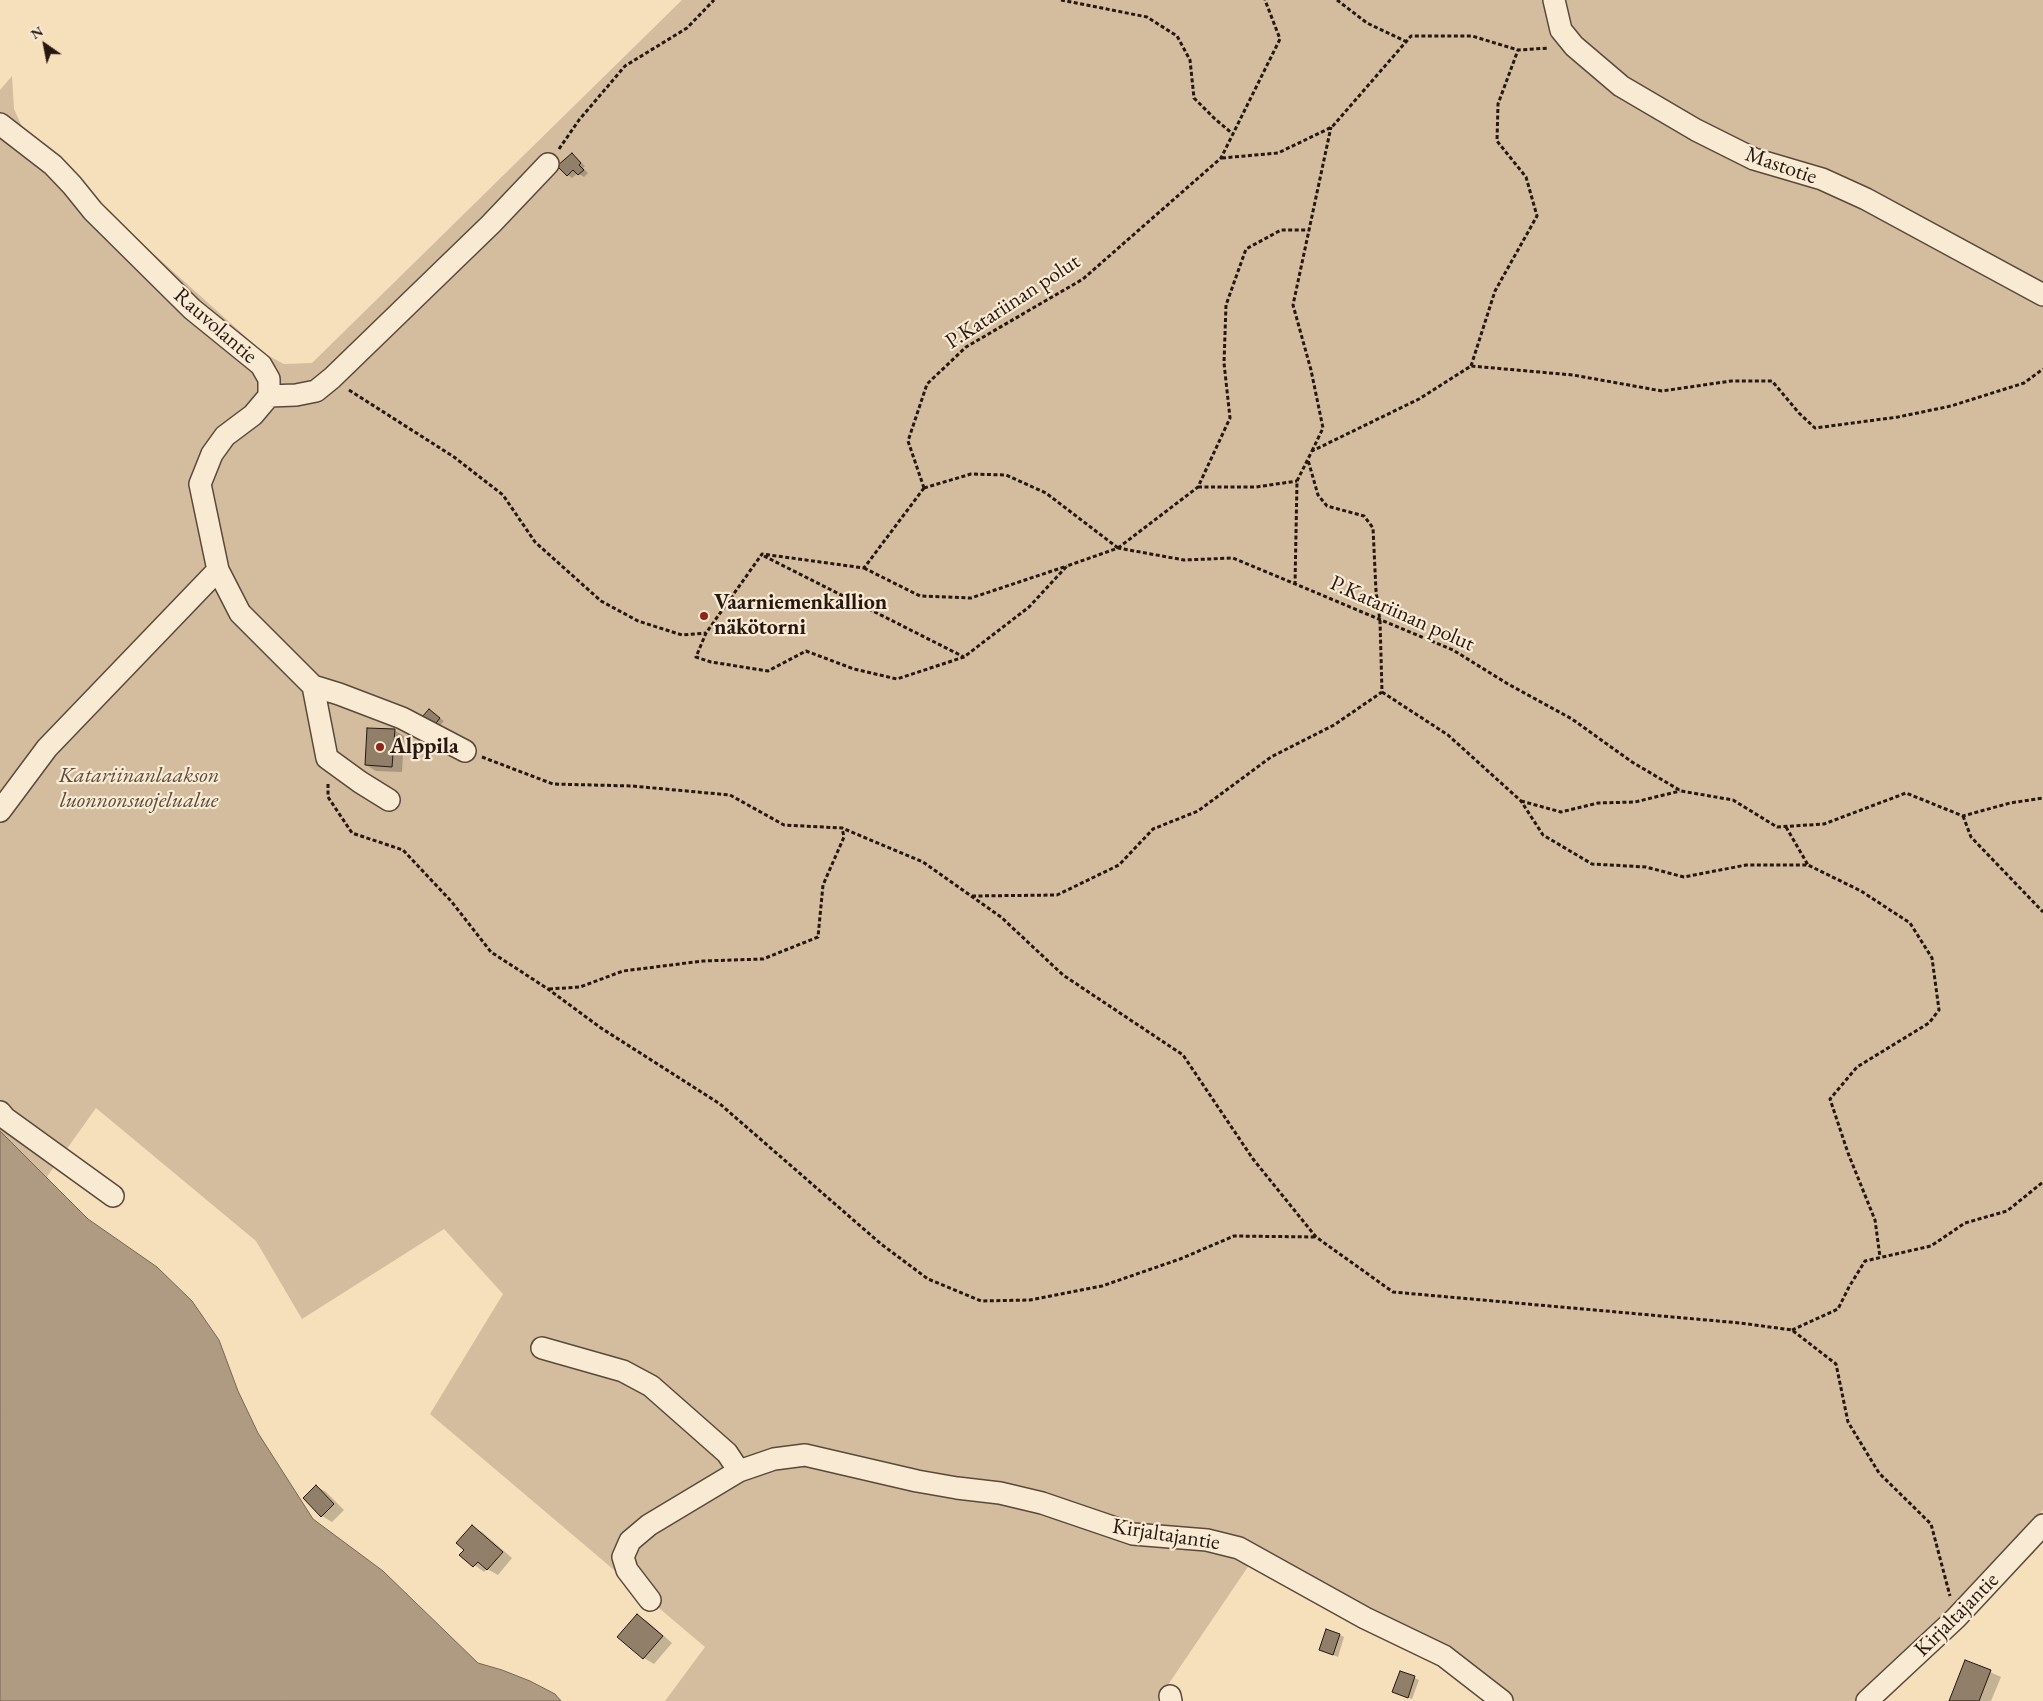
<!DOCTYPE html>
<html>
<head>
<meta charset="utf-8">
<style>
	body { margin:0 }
	#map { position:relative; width:2043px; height:1701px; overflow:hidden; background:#f6dfbb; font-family:"EB Garamond",serif }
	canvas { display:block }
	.north { position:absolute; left:20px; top:20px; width:50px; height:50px; -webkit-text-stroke:4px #f9ead3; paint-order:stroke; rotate:327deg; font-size:14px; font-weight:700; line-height:20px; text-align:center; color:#261710 }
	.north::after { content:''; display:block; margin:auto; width:18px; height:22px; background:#261710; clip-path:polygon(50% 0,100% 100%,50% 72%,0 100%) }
</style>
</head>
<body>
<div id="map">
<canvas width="2043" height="1701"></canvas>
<div class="north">N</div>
</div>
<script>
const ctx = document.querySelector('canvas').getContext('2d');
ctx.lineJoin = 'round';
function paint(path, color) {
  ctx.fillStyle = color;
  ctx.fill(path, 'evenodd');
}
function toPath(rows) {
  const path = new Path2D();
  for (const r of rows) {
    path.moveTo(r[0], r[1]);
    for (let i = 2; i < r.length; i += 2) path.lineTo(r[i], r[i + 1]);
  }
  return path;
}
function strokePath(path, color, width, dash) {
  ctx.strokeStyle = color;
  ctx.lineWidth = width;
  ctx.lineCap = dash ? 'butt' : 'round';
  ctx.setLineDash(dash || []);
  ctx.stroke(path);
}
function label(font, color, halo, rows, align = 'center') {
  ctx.font = font + ' "EB Garamond",serif';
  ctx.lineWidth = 4.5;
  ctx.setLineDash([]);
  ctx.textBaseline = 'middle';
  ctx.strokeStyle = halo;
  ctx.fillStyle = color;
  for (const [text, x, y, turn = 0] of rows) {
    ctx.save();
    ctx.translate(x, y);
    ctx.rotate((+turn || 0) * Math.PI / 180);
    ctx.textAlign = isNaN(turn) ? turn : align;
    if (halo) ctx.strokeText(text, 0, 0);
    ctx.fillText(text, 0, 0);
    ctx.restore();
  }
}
paint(toPath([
	[682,0,2043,0,2043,1510,1864,1701,1514,1701,1455,1655,1260,1549,1157,1701,665,1701,705,1647,430,1414,503,1294,444,1229,302,1319,256,1241,96,1108,46,1178,0,1131,0,90,12,76,14,109,22,127,41,146,77,174,98,204,265,354,284,364,312,363]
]), '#d3bd9e');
const water = toPath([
	[0,1131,88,1219,157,1267,192,1301,219,1340,238,1391,258,1433,313,1519,383,1571,478,1663,502,1670,530,1681,555,1694,561,1701,0,1701,0,1131]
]);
paint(water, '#af9b81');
strokePath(water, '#786654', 1);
paint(toPath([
	[572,154,585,166,583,168,588,173,584,177,578,173,572,178,568,175],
	[429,710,444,721,438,728,433,726],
	[394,730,404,736,402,772,376,771,366,765],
	[316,1486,326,1492,344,1510,332,1522,322,1516],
	[472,1527,482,1532,512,1558,498,1575,487,1569,484,1572,461,1555,466,1550],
	[637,1616,647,1621,672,1643,654,1664,644,1658,619,1637],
	[1340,1635,1344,1637,1338,1657,1320,1650],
	[1966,1661,2001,1677,1991,1701,1951,1701],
	[1401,1672,1419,1680,1412,1699,1399,1694]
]), '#0003');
const building = toPath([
	[572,153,581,163,579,165,584,170,578,175,573,170,567,176,557,166,572,153],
	[429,709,440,718,433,727,422,717,429,709],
	[367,728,395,729,392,767,365,765,367,728],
	[316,1485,334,1504,321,1517,303,1498,316,1485],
	[472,1525,503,1552,487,1570,478,1562,473,1567,459,1555,464,1550,456,1543,472,1525],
	[637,1614,663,1636,643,1659,617,1637,637,1614],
	[1326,1629,1340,1634,1333,1655,1319,1650,1326,1629],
	[1965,1660,1991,1670,1979,1701,1949,1701,1965,1660],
	[1400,1671,1415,1676,1408,1698,1392,1692,1400,1671]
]);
paint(building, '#927f69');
strokePath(building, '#261710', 1);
const minor = toPath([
	[1554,0,1561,30,1574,46,1621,86,1696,130,1754,159,1822,179,1866,199,2043,295],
	[0,124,53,165,72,185,93,211,192,309,261,365,269,379,269,396,253,415,225,436,212,454,200,484,218,570,240,613,313,686,339,694,402,718,465,751],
	[269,396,296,395,316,391,332,378,491,224,548,164],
	[313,686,327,758,360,782,389,800],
	[0,811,47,748,218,570],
	[0,1112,5,1118,113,1196],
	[542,1348,623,1371,651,1386,727,1453,739,1471],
	[650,1600,627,1570,623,1557,630,1541,649,1525,739,1471,774,1459,805,1455,917,1481,957,1488,1000,1493,1042,1503,1133,1534,1207,1540,1239,1548,1365,1618,1444,1656,1502,1701],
	[1170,1696,1171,1701],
	[1867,1701,1956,1618,2043,1525]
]);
strokePath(minor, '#5a493b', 24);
strokePath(toPath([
	[1061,0,1147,17,1177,36,1190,60,1194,98,1215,119,1233,134],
	[1337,0,1367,23,1407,42],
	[559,149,579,120,625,66,687,28,714,0],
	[1222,158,1278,153,1332,127,1411,36,1472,36,1518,50,1549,48],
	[1471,366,1495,291,1537,216,1526,177,1497,141,1498,104,1518,50],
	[349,390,454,457,503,495,535,542,601,601,638,621,682,635,706,633],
	[1312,451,1323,428,1311,370,1293,305,1331,127],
	[1198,487,1256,487,1297,481],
	[924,488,864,568,762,554,706,633,696,657,711,662,768,671,806,651,854,669,897,679,964,657,1029,607,1067,566,1118,548,1184,560,1233,558,1453,650,1508,684,1572,719,1632,762,1681,791,1733,800,1777,827,1824,824,1906,793,1963,816,2010,803,2043,798],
	[924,488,908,441,927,384,966,347,1083,279,1221,158,1280,39,1265,0],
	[924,488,971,474,1006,475,1046,493,1118,548],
	[1118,548,1198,487,1230,418,1224,363,1226,305,1246,249,1281,230,1310,230],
	[764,556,964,657],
	[864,568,920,596,971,598,1067,566],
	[1295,585,1297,481,1312,451,1419,399,1471,366,1573,375,1662,391,1731,381,1772,381,1799,413,1815,428,1898,417,1951,406,2024,383,2043,369],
	[1382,692,1448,735,1521,801,1543,835,1592,864,1646,867,1684,877,1746,865,1808,865,1861,891,1910,923,1932,958,1939,1010,1929,1023,1857,1067,1830,1099,1848,1153,1875,1220,1880,1257],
	[482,757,553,784,632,786,730,795,784,825,842,828,923,862,1001,917,1063,975,1183,1055,1253,1159,1316,1237,1393,1292,1740,1323,1792,1330,1836,1364,1848,1422,1879,1473,1931,1524,1950,1596],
	[328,784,328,797,352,833,403,850,451,901,491,952,548,989,601,1028,720,1104,881,1244,928,1279,981,1301,1030,1300,1102,1286,1180,1259,1234,1236,1316,1237],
	[1521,801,1561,812,1598,803,1635,802,1680,791],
	[1963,816,1971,837,2043,912],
	[1786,827,1808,865],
	[972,896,1057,895,1119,865,1153,829,1198,811,1271,757,1334,725,1382,692,1380,621,1376,591,1373,528,1364,516,1327,506,1318,495,1308,460],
	[549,989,580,987,623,971,703,961,763,959,818,937,823,885,844,837,842,828],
	[1792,1330,1838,1309,1849,1287,1865,1261,1931,1246,1965,1223,2007,1211,2043,1182]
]), '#261710', 3, [4, 2.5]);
strokePath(minor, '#f9ead3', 21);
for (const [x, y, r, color] of [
	[704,616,5,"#8f2418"],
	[380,747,5,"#8f2418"]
]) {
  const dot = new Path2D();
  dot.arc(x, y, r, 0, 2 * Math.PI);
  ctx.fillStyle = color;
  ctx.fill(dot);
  strokePath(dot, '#f9ead3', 2);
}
label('22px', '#261710', '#f9ead3', [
	["Mastotie",1781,166,19],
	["P.Katariinan polut",1013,302,-33],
	["Rauvolantie",215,326,41],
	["P.Katariinan polut",1402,614,24],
	["Kirjaltajantie",1166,1535,9],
	["Kirjaltajantie",1957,1615,-45]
]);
label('bold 22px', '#261710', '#f9ead3', [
	["Vaarniemenkallion",714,603],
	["näkötorni",714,628],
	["Alppila",390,747]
], 'left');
label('italic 22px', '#5a493b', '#f9ead3', [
	["Katariinanlaakson",139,776],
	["luonnonsuojelualue",139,801]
]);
</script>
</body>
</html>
